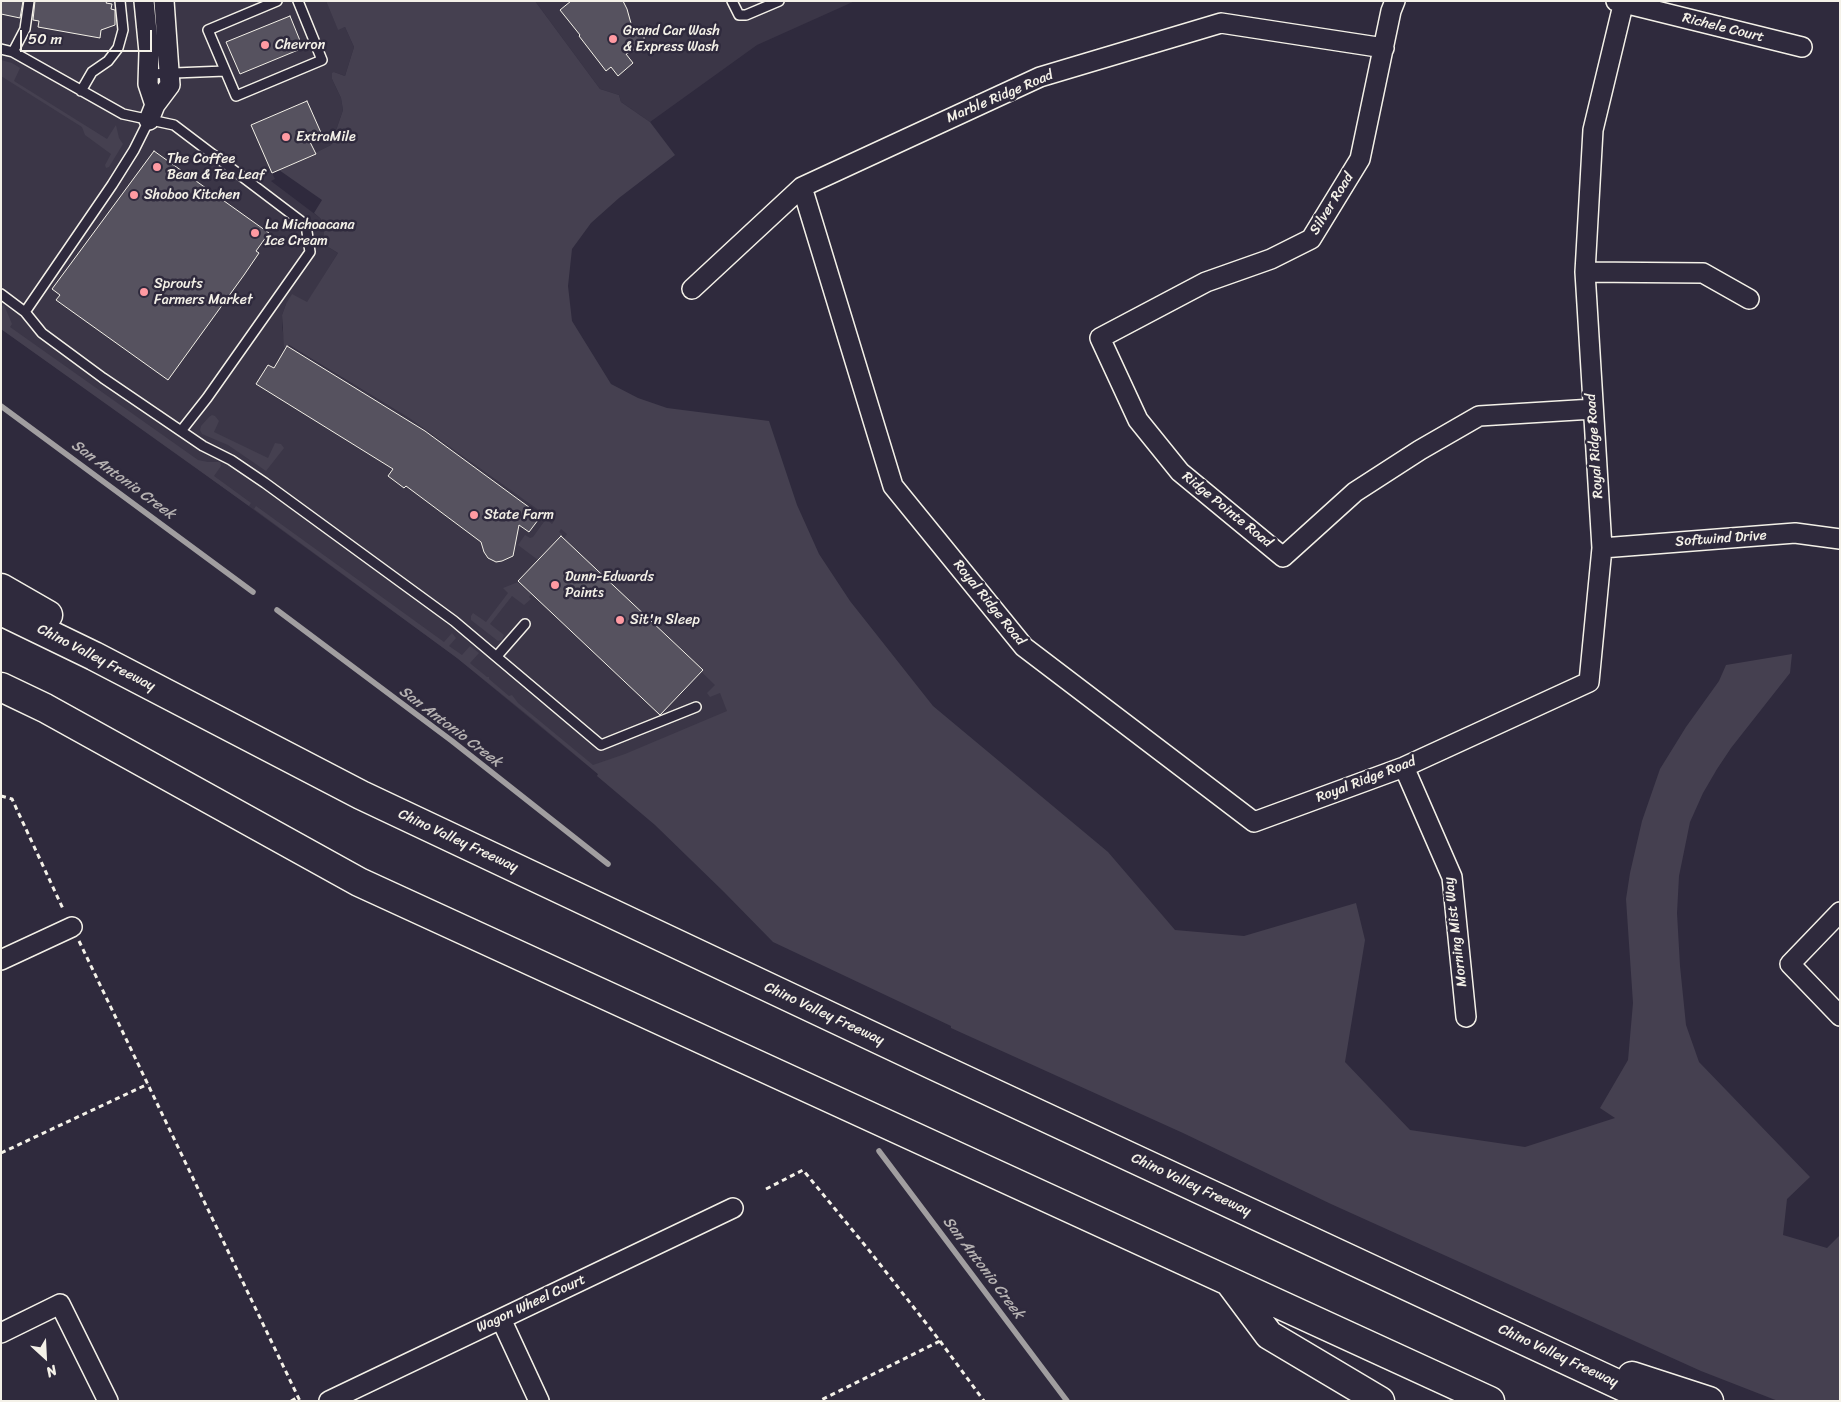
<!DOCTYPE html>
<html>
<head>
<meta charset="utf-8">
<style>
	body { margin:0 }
	#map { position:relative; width:1841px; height:1402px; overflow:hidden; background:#2f2a3d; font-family:Sriracha,sans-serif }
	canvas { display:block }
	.frame { position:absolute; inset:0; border:2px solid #f4f1e8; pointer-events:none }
	.north { position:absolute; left:20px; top:1332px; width:50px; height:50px; -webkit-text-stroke:4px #2f2a3d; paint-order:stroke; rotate:155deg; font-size:14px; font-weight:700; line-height:20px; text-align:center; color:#f4f1e8 }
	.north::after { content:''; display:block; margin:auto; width:18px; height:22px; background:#f4f1e8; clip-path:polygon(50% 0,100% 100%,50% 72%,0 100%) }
	.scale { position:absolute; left:20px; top:30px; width:132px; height:22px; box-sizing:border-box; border:2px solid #f4f1e8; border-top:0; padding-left:6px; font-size:15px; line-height:18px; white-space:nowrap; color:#f4f1e8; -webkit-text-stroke:4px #2f2a3d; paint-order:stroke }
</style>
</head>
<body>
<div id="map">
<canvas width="1841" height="1402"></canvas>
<div class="frame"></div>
<div class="north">N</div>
<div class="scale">50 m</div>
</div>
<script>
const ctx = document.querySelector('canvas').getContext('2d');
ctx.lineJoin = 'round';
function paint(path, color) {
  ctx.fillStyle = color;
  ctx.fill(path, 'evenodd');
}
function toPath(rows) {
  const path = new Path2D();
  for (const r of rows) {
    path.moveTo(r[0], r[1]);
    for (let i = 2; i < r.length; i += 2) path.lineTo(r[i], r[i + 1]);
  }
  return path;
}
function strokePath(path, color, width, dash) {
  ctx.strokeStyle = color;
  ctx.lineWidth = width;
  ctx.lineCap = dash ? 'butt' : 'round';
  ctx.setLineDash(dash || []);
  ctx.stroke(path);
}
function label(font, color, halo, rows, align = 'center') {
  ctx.font = font + ' Sriracha,sans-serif';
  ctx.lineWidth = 5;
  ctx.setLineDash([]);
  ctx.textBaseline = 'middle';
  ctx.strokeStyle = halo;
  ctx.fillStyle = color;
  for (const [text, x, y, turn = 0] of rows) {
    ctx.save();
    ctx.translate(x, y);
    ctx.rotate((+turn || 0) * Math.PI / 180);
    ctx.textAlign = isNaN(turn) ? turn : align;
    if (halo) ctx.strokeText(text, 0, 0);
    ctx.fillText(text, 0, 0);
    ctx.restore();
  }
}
paint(toPath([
	[1,1,326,1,338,29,345,27,354,47,345,76,334,72,332,79,341,98,343,110,331,145,315,153,316,154,272,173,275,179,271,181,320,218,325,229,325,245,338,253,307,303,286,304,282,315,282,327,286,348,288,345,409,418,566,529,724,686,749,714,599,775,457,658,169,448,1,329],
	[535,1,855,1,757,45,650,122,621,102,619,95,600,89]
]), '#3b3647');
paint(toPath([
	[326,1,535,1,600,89,619,95,621,102,650,122,675,155,619,198,591,223,572,249,568,286,572,321,611,384,638,398,667,408,769,421,797,505,819,554,850,601,933,706,1108,852,1175,930,1244,936,1356,903,1365,940,1345,1062,1410,1130,1525,1147,1615,1118,1600,1108,1628,1060,1633,1003,1626,899,1630,873,1642,821,1660,769,1686,727,1719,681,1726,665,1792,654,1790,673,1731,748,1717,769,1703,793,1690,822,1679,876,1677,913,1680,966,1686,1025,1699,1062,1810,1177,1787,1199,1783,1235,1827,1248,1840,1235,1840,1401,1778,1401,1701,1371,1331,1204,1183,1133,951,1028,951,1026,773,942,724,892,655,825,597,776,598,774,530,717,457,658,254,509,256,506,444,642,452,633,456,638,449,646,462,655,470,646,479,653,470,663,471,664,487,677,489,677,489,679,509,696,512,695,518,703,593,765,625,754,727,711,720,693,710,697,707,693,715,685,564,539,567,534,561,529,559,532,562,534,538,560,518,545,525,535,530,538,533,537,546,519,552,524,554,521,409,418,289,345,286,349,284,347,282,315,286,304,292,294,307,302,338,253,325,245,323,223,320,218,314,213,322,200,279,170,315,155,315,153,331,145,343,110,341,98,332,79,332,73,334,72,345,76,354,47,345,27,338,30],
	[1,60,12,63,20,68,14,81,107,139,116,125,119,138,123,144,109,167,106,168,105,165,111,154,85,135,82,127,1,76],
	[4,305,12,324,10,327,198,460,208,462,220,462,221,466,214,476,251,503,249,506,1,329,1,307],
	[212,415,215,416,219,421,214,432,268,458,275,443,281,444,284,448,266,471,228,445,202,434,200,430,201,426,209,417],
	[518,582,531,594,529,597,531,599,524,605,512,596,490,624,504,635,502,640,498,641,471,620,471,616,473,613,486,622,508,593,503,588]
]), '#454050');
strokePath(toPath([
	[1,406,253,592],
	[277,610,452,741,608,864],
	[879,1151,1067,1401]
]), '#a19ea0', 5.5);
const building = toPath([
	[1,1,23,1,20,18,1,14,1,1],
	[35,1,107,1,106,3,112,4,111,9,115,10,115,25,101,30,100,38,38,27,39,21,33,20,35,1],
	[571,1,623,1,627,9,632,27,641,32,644,36,644,41,641,46,626,54,633,63,618,76,611,67,606,71,579,36,580,35,560,10,571,1],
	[290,16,303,48,240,74,226,42,290,16],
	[307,101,322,135,309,140,316,154,272,173,251,125,307,101],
	[154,151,269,233,256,251,259,253,244,275,168,380,56,300,60,295,52,289,154,151],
	[287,346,425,431,541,516,529,532,519,525,513,556,502,561,496,562,488,558,484,552,481,542,406,486,404,488,388,476,393,469,256,384,268,365,274,368,287,346],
	[561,536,703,670,660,715,518,581,561,536]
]);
paint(building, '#56525f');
strokePath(building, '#f4f1e8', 1);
const lane = toPath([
	[277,1,208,30,236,96,322,60,298,1],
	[732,1,739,15,746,15,779,1],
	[1,49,13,52,123,114,174,125,306,225,310,252,207,398,181,431],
	[13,52,25,29,29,1],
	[149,74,225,71],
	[81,91,92,72,108,61,118,48,123,30,120,1],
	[1,294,25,312,42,333,103,378,203,446,231,460,265,483,454,621,601,745,696,707],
	[25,312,112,185,134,150,149,120],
	[497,656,525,624]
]);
const street = toPath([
	[144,1,149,52,148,84,155,105],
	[1395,1,1391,11,1360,159,1311,239,1271,259,1206,282,1100,338,1138,420,1180,472,1283,557,1355,492,1420,450,1479,416,1593,409],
	[1616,1,1802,47],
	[149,120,155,105,170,85,164,1],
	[802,187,893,486,1024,647,1254,822,1404,767,1589,682,1602,548,1585,272,1593,130,1624,1],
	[1585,272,1703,273,1749,299],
	[692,289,802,187,1040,77,1221,23,1384,48],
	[1602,548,1795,533,1840,539],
	[1404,767,1452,877,1466,1017],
	[1840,912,1790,964,1840,1016],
	[1,960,72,927],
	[501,1319,539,1401],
	[1,1333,60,1304,108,1401],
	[329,1401,733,1208]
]);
const highway = toPath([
	[1,588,48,615],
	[1,611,94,656,361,795,933,1065,1654,1401],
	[1,687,45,708,359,882,1490,1401],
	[1231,1284,1269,1335,1380,1401],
	[1632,1376,1709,1401]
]);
strokePath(lane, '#f4f1e8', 12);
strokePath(street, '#f4f1e8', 22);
strokePath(highway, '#f4f1e8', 31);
strokePath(toPath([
	[1,796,12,799,64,911],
	[79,941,300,1401],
	[1,1153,148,1084],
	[766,1189,803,1170,868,1249,940,1341,819,1401],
	[940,1341,984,1401],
	[291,1401,298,1397]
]), '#f4f1e8', 3, [5, 4]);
strokePath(lane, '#2f2a3d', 9);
strokePath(street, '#2f2a3d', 19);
strokePath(highway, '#2f2a3d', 28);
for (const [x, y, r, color] of [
	[613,39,5,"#ff9aa2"],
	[265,45,5,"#ff9aa2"],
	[286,137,5,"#ff9aa2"],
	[157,167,5,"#ff9aa2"],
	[134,195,5,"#ff9aa2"],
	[255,233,5,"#ff9aa2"],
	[144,292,5,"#ff9aa2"],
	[474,515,5,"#ff9aa2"],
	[555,585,5,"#ff9aa2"],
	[620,620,5,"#ff9aa2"]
]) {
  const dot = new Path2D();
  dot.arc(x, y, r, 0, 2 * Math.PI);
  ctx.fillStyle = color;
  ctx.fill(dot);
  strokePath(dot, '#2f2a3d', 2);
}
label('14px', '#f4f1e8', '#2f2a3d', [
	["Richele Court",1723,28,14],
	["Marble Ridge Road",1000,97,-23],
	["Silver Road",1332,204,-58],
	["Royal Ridge Road",1595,446,-94],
	["Ridge Pointe Road",1227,510,39],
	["Softwind Drive",1721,539,-4],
	["Royal Ridge Road",989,603,51],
	["Chino Valley Freeway",96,658,27],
	["Royal Ridge Road",1366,780,-21],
	["Chino Valley Freeway",458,841,25],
	["Morning Mist Way",1456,932,-97],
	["Chino Valley Freeway",824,1014,25],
	["Chino Valley Freeway",1191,1185,25],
	["Wagon Wheel Court",531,1304,-25],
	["Chino Valley Freeway",1558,1356,25]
]);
label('14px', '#f4f1e8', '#2f2a3d', [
	["Grand Car Wash",623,31],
	["& Express Wash",623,47],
	["Chevron",275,45],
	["ExtraMile",296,137],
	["The Coffee",167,159],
	["Bean & Tea Leaf",167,175],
	["Shoboo Kitchen",144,195],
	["La Michoacana",265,225],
	["Ice Cream",265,241],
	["Sprouts",154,284],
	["Farmers Market",154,300],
	["State Farm",484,515],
	["Dunn-Edwards",565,577],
	["Paints",565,593],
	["Sit'n Sleep",630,620]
], 'left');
label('italic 15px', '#b6b2b2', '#2f2a3d', [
	["San Antonio Creek",123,480,36],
	["San Antonio Creek",450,727,37],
	["San Antonio Creek",983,1268,53]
]);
</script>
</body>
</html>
